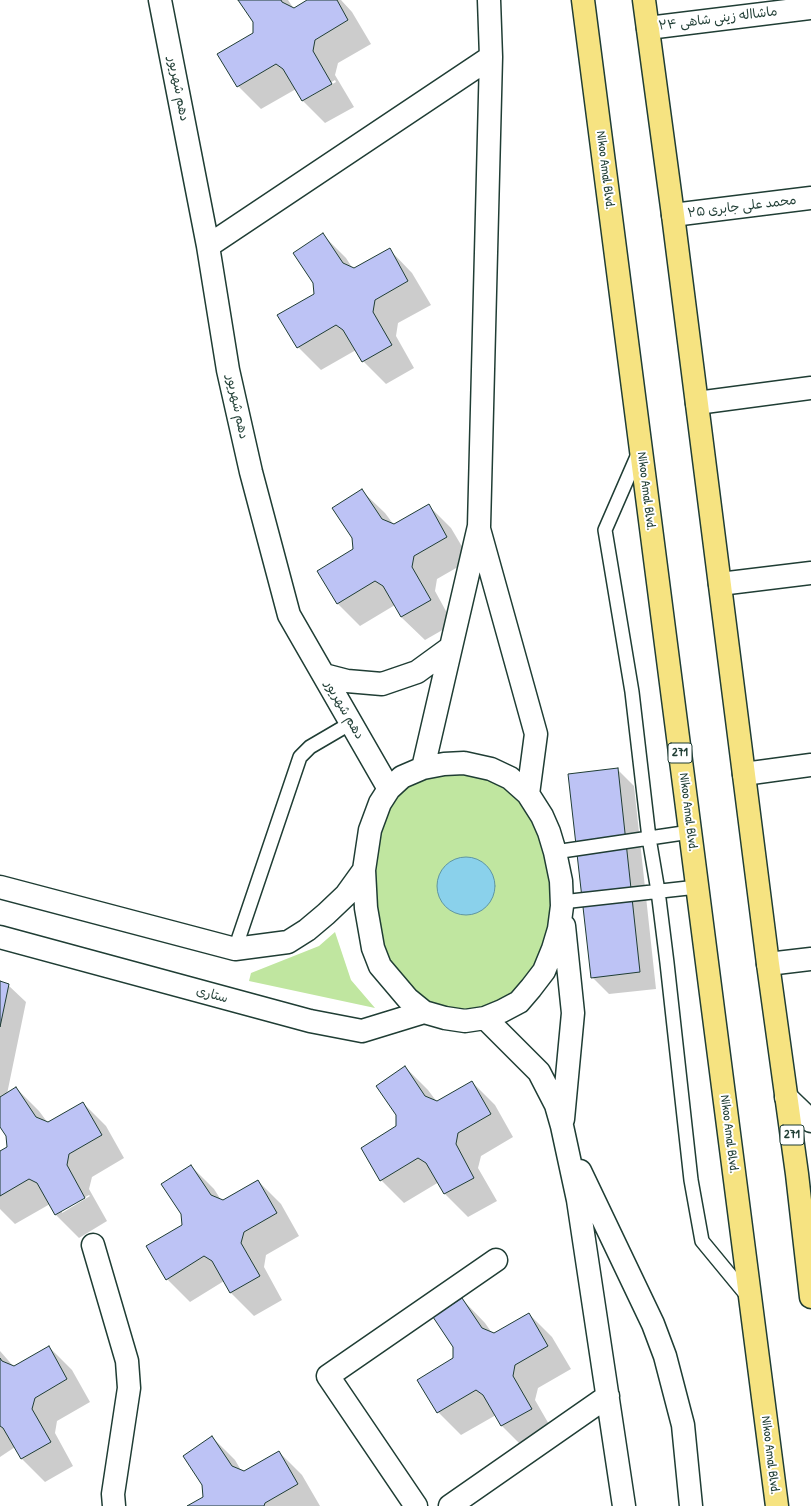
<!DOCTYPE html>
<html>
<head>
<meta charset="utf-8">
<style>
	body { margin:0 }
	canvas { display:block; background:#fff }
</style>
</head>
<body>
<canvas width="811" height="1506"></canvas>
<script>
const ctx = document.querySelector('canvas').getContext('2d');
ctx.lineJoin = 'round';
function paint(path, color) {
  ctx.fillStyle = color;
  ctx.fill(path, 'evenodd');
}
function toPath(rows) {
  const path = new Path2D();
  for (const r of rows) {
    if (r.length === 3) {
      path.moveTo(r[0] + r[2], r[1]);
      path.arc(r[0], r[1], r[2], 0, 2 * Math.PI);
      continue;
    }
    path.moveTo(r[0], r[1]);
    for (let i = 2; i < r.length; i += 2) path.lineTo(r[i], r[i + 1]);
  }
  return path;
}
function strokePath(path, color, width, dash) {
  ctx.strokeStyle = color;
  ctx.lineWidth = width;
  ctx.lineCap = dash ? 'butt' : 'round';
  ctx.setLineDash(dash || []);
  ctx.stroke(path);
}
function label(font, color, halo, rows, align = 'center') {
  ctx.font = font + ' "Patrick Hand","Playpen Sans Arabic",sans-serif';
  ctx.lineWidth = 4;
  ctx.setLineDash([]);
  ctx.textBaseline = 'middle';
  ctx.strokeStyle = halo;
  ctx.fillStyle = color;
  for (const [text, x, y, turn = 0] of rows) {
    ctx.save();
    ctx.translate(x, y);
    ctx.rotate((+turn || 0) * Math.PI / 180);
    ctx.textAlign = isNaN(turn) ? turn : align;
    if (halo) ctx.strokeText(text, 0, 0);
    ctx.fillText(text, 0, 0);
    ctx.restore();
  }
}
paint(toPath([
	[491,769,549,832,553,949,502,1011,424,1012,373,948,364,870,402,777],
	[335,932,351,980,375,1008,249,981,251,973,319,946]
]), '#c0e6a0');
const water = toPath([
	[466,886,29]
]);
paint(water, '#8ad1eb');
strokePath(water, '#5f96a2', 1);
paint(toPath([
	[239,0,288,0,294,9,309,0,341,0,352,12,371,44,338,63,335,75,354,107,325,123,302,100,296,89,261,109,238,86,219,54,254,33,254,21],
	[335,80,336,82,308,98,308,96],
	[322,234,346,258,353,269,389,249,412,273,431,305,398,323,396,336,414,368,386,384,363,361,356,350,321,370,298,347,279,315,315,294],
	[361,490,385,513,394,525,428,505,451,528,470,560,437,579,435,591,453,624,425,640,401,617,395,605,360,626,337,603,354,550],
	[617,769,634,786,656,989,609,994,592,977],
	[0,982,8,985,26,1002,7,1094,16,1088,39,1111,48,1123,83,1103,106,1126,124,1158,92,1177,89,1189,107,1221,79,1238,56,1215,50,1204,15,1224,0,1209,0,1152,8,1148,7,1136,0,1125],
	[89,1195,90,1196,62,1213,62,1210],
	[405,1067,428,1090,437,1102,472,1082,495,1105,513,1137,481,1156,478,1168,497,1201,468,1217,445,1194,439,1182,404,1203,381,1180,397,1127],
	[191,1166,214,1189,221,1200,223,1201,258,1181,281,1204,299,1236,266,1255,264,1267,282,1300,254,1316,231,1293,224,1281,190,1302,167,1279,183,1225],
	[462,1299,485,1323,492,1333,494,1334,529,1314,552,1337,571,1369,538,1388,535,1400,554,1433,525,1449,502,1426,496,1415,461,1435,438,1412,454,1359],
	[49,1347,72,1370,90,1402,57,1421,55,1433,73,1466,45,1482,22,1459,15,1447,0,1457,0,1351,14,1367],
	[212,1437,235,1460,242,1472,244,1472,279,1452,302,1475,320,1506,189,1506,204,1497]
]), '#0003');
const building = toPath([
	[238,0,281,0,282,2,294,8,307,0,337,0,348,20,315,40,313,51,332,84,302,101,283,69,276,64,237,87,217,54,253,33,253,22,238,0],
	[323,233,343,263,354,268,390,248,408,281,375,300,373,312,392,345,362,362,343,330,336,325,297,348,277,315,314,294,313,283,293,253,323,233],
	[362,489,382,519,394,524,429,504,447,537,414,556,412,567,431,600,401,617,383,586,375,581,337,604,317,571,353,549,352,538,332,508,362,489],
	[618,768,640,972,591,978,568,774,618,768],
	[0,981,9,984,0,1027,0,981],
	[405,1066,425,1096,437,1101,472,1081,491,1114,458,1133,456,1144,474,1178,444,1194,426,1163,418,1158,380,1181,361,1148,396,1126,396,1115,376,1086,405,1066],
	[16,1087,36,1117,48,1122,83,1102,102,1135,69,1154,67,1165,85,1198,55,1215,37,1183,29,1179,0,1196,0,1151,7,1147,6,1136,0,1127,0,1097,16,1087],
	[191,1165,211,1195,223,1200,258,1180,277,1213,244,1232,241,1243,260,1276,230,1293,212,1261,204,1256,166,1280,146,1246,182,1225,181,1214,161,1184,191,1165],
	[462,1298,482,1328,494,1333,529,1313,548,1346,515,1365,513,1376,532,1409,501,1426,483,1395,476,1390,437,1413,417,1380,453,1358,453,1347,433,1317,462,1298],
	[49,1346,67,1379,35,1398,32,1409,51,1442,21,1459,3,1428,0,1426,0,1358,2,1361,14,1366,49,1346],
	[212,1436,232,1466,244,1471,279,1451,298,1484,265,1503,264,1506,187,1506,203,1497,202,1485,183,1456,212,1436]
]);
paint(building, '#bdc3f5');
strokePath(building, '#1f3d34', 1);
const lane = toPath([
	[639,452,605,530,632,692,649,838,658,891,667,963,691,1180,702,1241,749,1298],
	[555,852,690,832],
	[562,902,697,887],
	[235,949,300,757,310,747,351,723]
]);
const street = toPath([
	[160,0,208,246,228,370,251,472,289,615,389,789],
	[648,28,811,8],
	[673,215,811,198],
	[208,246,491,57],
	[697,403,811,388],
	[479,529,536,734,528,794],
	[720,584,811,573],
	[324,675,347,681,382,684,417,672,450,648],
	[464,763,491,769,510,778,528,794,542,816,549,832,555,852,561,881,562,906,559,929,553,949,544,971,531,988,519,1002,502,1011,485,1018,465,1021,445,1018,424,1012,408,999,380,966,373,948,366,908,364,870,370,830,380,803,389,789,402,777,423,768,444,764,464,763],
	[423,768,479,526,491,57,489,0],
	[744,774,811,765],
	[0,887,235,949,288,942,307,930,326,914,346,895,364,870],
	[0,937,310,1021,362,1031,424,1012],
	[768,964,811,959],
	[485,1018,539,1072,556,1105,562,1126,578,1200,624,1506],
	[563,1119,573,1013,564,926],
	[580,1171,653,1324,665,1356,683,1425,691,1506],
	[93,1245,127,1361,129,1388,113,1494,114,1506],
	[416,1506,328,1376,496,1260],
	[450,1506,608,1396]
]);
const secondary = toPath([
	[786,1097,811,1121]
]);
const primary = toPath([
	[583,0,777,1506],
	[644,0,673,215,768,964,797,1174,811,1297]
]);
strokePath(lane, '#1f3d34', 16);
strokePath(street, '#1f3d34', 25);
strokePath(secondary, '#1f3d34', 25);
strokePath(primary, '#1f3d34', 25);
strokePath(lane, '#fff', 13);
strokePath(street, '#fff', 22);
strokePath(secondary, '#fff', 22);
strokePath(primary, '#f6e381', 22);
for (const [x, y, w] of [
	[680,753,24],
	[792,1135,24]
]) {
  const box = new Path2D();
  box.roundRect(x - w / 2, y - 10, w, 20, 3);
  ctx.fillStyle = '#fff';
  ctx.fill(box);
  strokePath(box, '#1f3d34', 1);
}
label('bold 12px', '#1f3d34', null, [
	["271",680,753],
	["271",792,1135]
]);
label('13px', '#1f3d34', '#fff', [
	["ماشااله زینی شاهی ۲۴",718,19,-7],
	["دهم شهریور",178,89,79],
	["Nikoo Amal Blvd.",605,170,83],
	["محمد علی جابری ۲۵",742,207,-7],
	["دهم شهریور",237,407,78],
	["Nikoo Amal Blvd.",646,491,83],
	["دهم شهریور",344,710,60],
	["Nikoo Amal Blvd.",688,812,83],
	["ستاری",212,995,15],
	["Nikoo Amal Blvd.",729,1134,83],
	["Nikoo Amal Blvd.",770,1455,83]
]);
</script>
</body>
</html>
